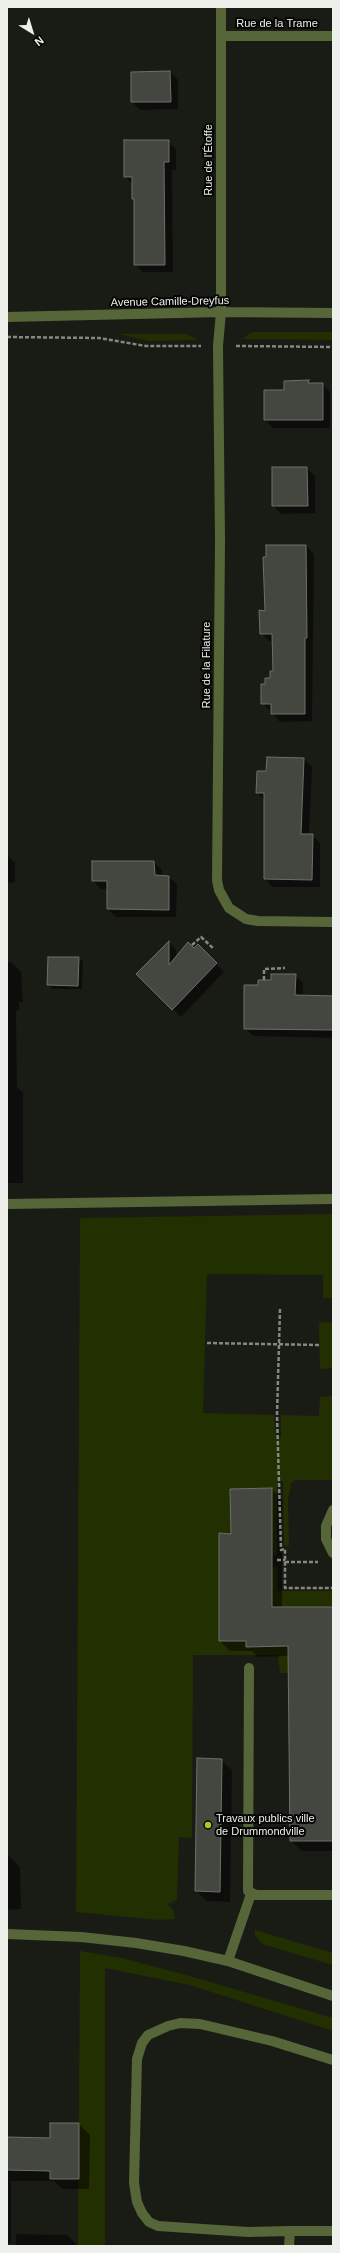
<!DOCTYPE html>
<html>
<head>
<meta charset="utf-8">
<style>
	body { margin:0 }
	#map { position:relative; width:340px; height:2253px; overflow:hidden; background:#191c15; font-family:Arial,sans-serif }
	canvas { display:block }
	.frame { position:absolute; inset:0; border:8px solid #edefea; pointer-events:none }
	.north { position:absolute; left:12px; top:12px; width:40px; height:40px; -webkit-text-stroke:3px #050604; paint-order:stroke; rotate:142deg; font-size:11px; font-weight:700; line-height:16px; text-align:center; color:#edefea }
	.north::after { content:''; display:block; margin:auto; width:14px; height:18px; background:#edefea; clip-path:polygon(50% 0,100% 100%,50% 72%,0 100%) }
</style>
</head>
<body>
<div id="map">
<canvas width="340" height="2253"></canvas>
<div class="frame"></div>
<div class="north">N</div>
</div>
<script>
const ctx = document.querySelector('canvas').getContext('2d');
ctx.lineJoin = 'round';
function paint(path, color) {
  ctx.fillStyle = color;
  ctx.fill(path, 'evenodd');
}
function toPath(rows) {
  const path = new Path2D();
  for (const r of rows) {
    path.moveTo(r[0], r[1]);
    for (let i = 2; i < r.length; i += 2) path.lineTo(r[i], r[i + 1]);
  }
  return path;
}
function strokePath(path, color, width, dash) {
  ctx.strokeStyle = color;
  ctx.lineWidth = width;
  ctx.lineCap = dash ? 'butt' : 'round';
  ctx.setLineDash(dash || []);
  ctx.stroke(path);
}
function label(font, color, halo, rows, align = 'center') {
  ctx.font = font + ' Arial,sans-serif';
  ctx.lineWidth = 4;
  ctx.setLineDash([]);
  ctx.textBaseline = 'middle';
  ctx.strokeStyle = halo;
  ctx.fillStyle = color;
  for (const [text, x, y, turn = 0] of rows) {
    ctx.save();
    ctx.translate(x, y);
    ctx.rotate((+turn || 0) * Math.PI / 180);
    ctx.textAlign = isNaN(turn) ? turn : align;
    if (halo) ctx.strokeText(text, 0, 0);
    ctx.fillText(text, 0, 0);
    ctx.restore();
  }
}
paint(toPath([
	[255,332,333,332,333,340,243,339,250,333],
	[118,334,186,334,198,340,149,341],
	[333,1214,333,1298,323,1298,323,1275,207,1274,203,1413,274,1415,276,1437,281,1438,281,1415,319,1416,320,1397,333,1396,333,1480,295,1480,291,1483,288,1501,289,1546,284,1546,283,1481,277,1482,277,1555,272,1556,272,1488,230,1489,231,1534,219,1534,219,1641,246,1641,288,1646,288,1673,280,1673,278,1655,193,1655,192,1838,179,1837,177,1900,168,1904,173,1910,175,1919,159,1920,76,1912,80,1218],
	[319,1322,333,1323,333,1368,320,1369],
	[272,1567,277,1567,277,1591,333,1591,333,1607,272,1607],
	[255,1930,333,1953,333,1965,262,1944,255,1935],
	[80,1951,122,1958,186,1975,333,2018,333,2031,190,1985,105,1968,105,2246,78,2246]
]), '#222f00');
paint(toPath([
	[170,72,178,80,178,109,140,110,132,102],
	[168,141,176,149,176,170,172,170,173,272,142,272,135,264,135,201,133,199,133,184,125,177],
	[308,381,310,384,322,384,330,392,330,428,273,428,265,420,265,391,285,391],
	[307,468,315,476,315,513,281,514,273,506],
	[306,546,314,554,312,721,280,722,262,703,266,685,274,672,273,641,269,641,261,633,266,612],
	[304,759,312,767,309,835,312,835,320,843,320,887,273,887,265,879,265,801,257,792,267,772],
	[7,855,15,863,15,882,7,883],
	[154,862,162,870,162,877,169,877,177,884,176,917,116,917,108,909,108,889,101,889,93,881],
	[169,942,176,950,176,958,198,946,224,972,181,1017,137,974],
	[79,958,83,962,82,989,53,989,48,985],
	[7,962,11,962,21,972,23,1002,19,1002,19,1010,16,1010,17,1087,23,1093,23,1183,7,1183],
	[295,975,303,983,303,996,333,997,333,1038,253,1036,245,1028,259,986],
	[272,1489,282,1500,282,1608,333,1608,333,1851,302,1851,291,1841,289,1656,258,1657,252,1651,230,1651,220,1641,232,1535],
	[221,1760,232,1770,230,1902,207,1901,196,1891],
	[7,1854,20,1867,21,1909,7,1910],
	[79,2124,90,2135,89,2189,62,2189,54,2181,11,2181,11,2243,7,2243,7,2138,51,2139],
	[16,2234,67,2235,78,2246,16,2246]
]), '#0007');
const building = toPath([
	[170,71,171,102,131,102,131,72,170,71],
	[124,140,169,140,169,162,164,162,165,265,134,265,134,199,132,199,132,177,124,177,124,140],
	[309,380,308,383,323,383,323,420,264,420,264,390,284,390,284,381,309,380],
	[272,467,307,467,308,506,272,506,272,467],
	[266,545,306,545,307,638,305,638,305,714,271,714,271,704,261,704,261,684,265,684,265,678,270,678,270,671,273,671,272,634,260,634,259,610,265,611,263,557,266,557,266,545],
	[267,757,304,758,301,834,313,834,312,880,264,879,264,793,256,793,257,771,266,771,267,757],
	[92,861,154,861,155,875,169,876,169,910,107,909,107,881,92,881,92,861],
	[169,941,169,965,188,942,194,948,198,944,217,963,172,1010,136,974,169,941],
	[48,957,79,957,78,986,47,985,48,957],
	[271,974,296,974,295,995,333,996,333,1030,244,1029,244,985,258,985,258,980,271,980,271,974],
	[272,1488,272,1607,333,1607,333,1841,290,1841,288,1646,246,1647,246,1641,219,1641,219,1533,231,1534,230,1489,272,1488],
	[197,1758,222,1759,220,1892,195,1891,197,1758],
	[50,2123,79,2123,79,2179,50,2179,50,2171,7,2170,7,2137,50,2138,50,2123]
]);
paint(building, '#44473f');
strokePath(building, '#6d7068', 1);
strokePath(toPath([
	[7,337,99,338,146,346,201,346],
	[236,346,333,347],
	[192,945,201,937,214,949],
	[264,980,264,969,285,968],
	[280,1309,277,1415,281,1550,285,1549,285,1588,333,1588],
	[207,1343,319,1345],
	[277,1560,285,1560],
	[285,1562,318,1562]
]), '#858882', 2.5, [4, 2]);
strokePath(toPath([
	[7,1204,333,1199],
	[333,1510,326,1526,326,1539,333,1553],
	[249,1668,248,1891,256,1895,333,1895],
	[228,1961,251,1894],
	[290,2231,248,2232,158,2226,149,2222,142,2213,137,2202,134,2183,137,2059,142,2043,148,2035,168,2026,180,2023,200,2024,272,2041,333,2060],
	[289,2246,290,2231,333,2231]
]), '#566638', 10);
strokePath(toPath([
	[221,7,221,312,218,346,220,541,217,880,219,890,229,908,246,919,258,921,333,922],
	[221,36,333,36],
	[7,317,221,312,333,313],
	[7,1934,81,1937,136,1943,184,1951,228,1961,333,1996]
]), '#566638', 10);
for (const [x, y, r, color] of [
	[208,1825,4,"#9fca2d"]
]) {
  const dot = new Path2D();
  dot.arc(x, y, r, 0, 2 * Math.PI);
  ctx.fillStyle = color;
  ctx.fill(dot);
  strokePath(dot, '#050604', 1.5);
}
label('11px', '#edefea', '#050604', [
	["Rue de la Trame",277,24],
	["Rue de l'Étoffe",209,160,-90],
	["Avenue Camille-Dreyfus",170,302,-1],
	["Rue de la Filature",207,665,-90]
]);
label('11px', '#edefea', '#050604', [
	["Travaux publics ville",216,1819],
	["de Drummondville",216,1832]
], 'left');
</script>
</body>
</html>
